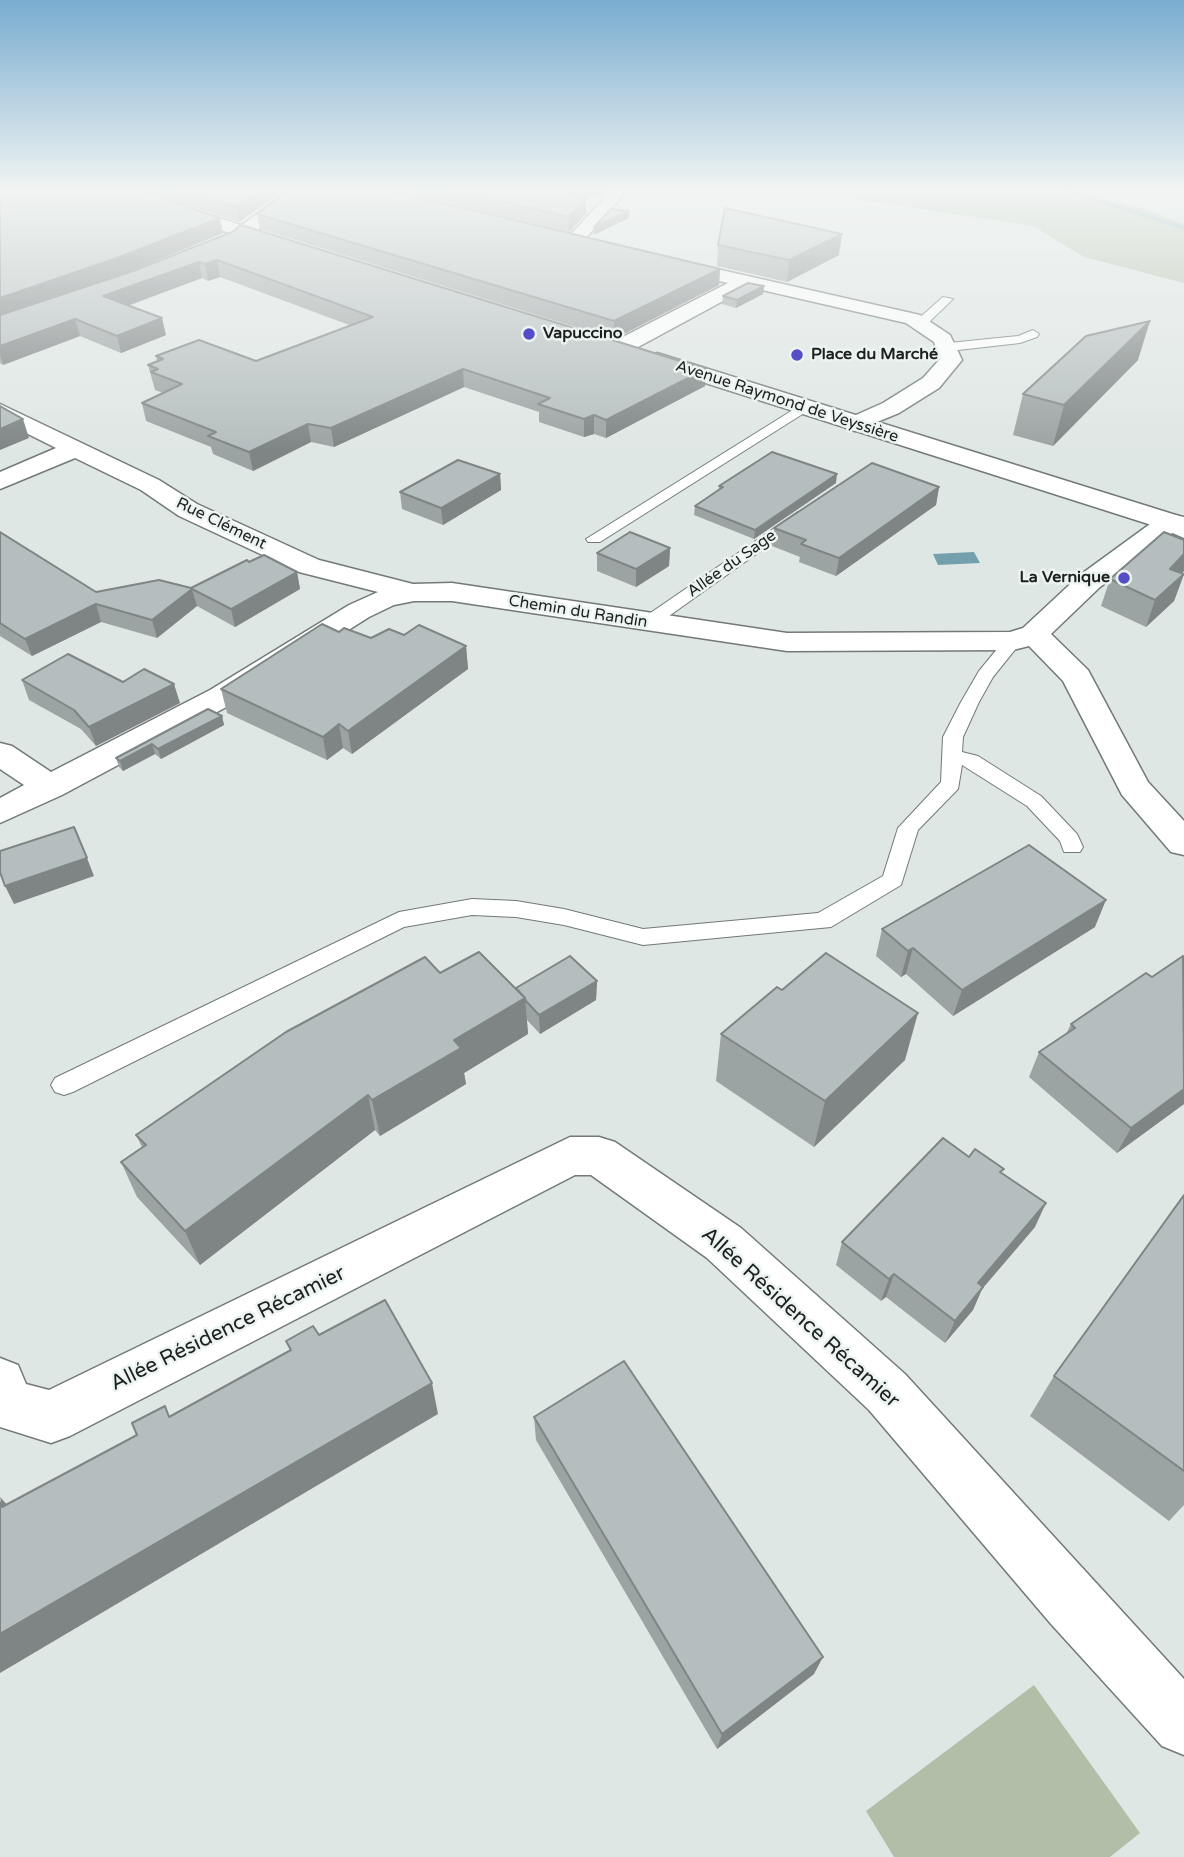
<!DOCTYPE html>
<html>
<head>
<meta charset="utf-8">
<style>
	body { margin:0 }
	canvas { display:block; background:#dfe7e4 }
</style>
</head>
<body>
<canvas width="1184" height="1857"></canvas>
<script>
const ctx = document.querySelector('canvas').getContext('2d');
ctx.lineJoin = 'round';
function paint(path, color) {
  ctx.fillStyle = color;
  ctx.fill(path, 'evenodd');
}
function toPath(rows) {
  const path = new Path2D();
  for (const r of rows) {
    path.moveTo(r[0], r[1]);
    for (let i = 2; i < r.length; i += 2) path.lineTo(r[i], r[i + 1]);
  }
  return path;
}
function strokePath(path, color, width, dash) {
  ctx.strokeStyle = color;
  ctx.lineWidth = width;
  ctx.lineCap = dash ? 'butt' : 'round';
  ctx.setLineDash(dash || []);
  ctx.stroke(path);
}
function label(font, color, halo, rows, align = 'center') {
  ctx.font = font + ' "Varela Round",sans-serif';
  ctx.lineWidth = 5;
  ctx.setLineDash([]);
  ctx.textBaseline = 'middle';
  ctx.strokeStyle = halo;
  ctx.fillStyle = color;
  for (const [text, x, y, turn = 0] of rows) {
    ctx.save();
    ctx.translate(x, y);
    ctx.rotate((+turn || 0) * Math.PI / 180);
    ctx.textAlign = isNaN(turn) ? turn : align;
    if (halo) ctx.strokeText(text, 0, 0);
    ctx.fillText(text, 0, 0);
    ctx.restore();
  }
}
paint(toPath([
	[847,191,1092,191,1088,197,1139,207,1184,224,1184,283,1084,257,1033,226,855,199],
	[1034,1685,1140,1833,1110,1857,894,1857,866,1811]
]), '#b2bea7');
paint(toPath([
	[974,552,980,563,938,565,933,554]
]), '#73a0ac');
paint(toPath([
	[1065,191,1073,191,1184,226,1184,230,1065,191]
]), '#73a0ac');
const lane = toPath([
	[943,297,953,299,925,326,917,326,917,320,943,297],
	[1033,330,1039,334,1037,337,1020,343,949,351,943,347,949,343,1018,336,1033,330],
	[804,403,811,407,809,410,600,542,588,542,586,539,804,403],
	[798,512,804,514,804,520,655,626,643,626,640,622,643,618,798,512],
	[1013,636,1022,641,993,677,979,702,963,737,962,752,978,756,1041,796,1077,834,1083,847,1080,852,1064,852,1060,841,1027,806,962,765,958,789,918,830,901,885,831,927,643,945,564,925,516,917,472,915,404,927,73,1092,64,1095,55,1092,51,1085,55,1078,399,912,472,899,516,901,564,909,643,929,818,913,883,876,898,828,941,782,943,737,961,702,979,671,1007,637,1013,636]
]);
const street = toPath([
	[109,191,135,191,250,228,253,232,250,236,238,236,109,191],
	[606,191,622,191,623,195,581,244,569,244,566,240,569,236,602,201,606,191],
	[668,258,920,315,950,335,962,360,939,388,899,413,855,431,847,429,843,424,847,419,883,403,923,378,940,359,934,342,906,323,749,287,627,353,611,353,608,348,611,343,728,283,661,268,659,264,661,260,668,258],
	[0,404,159,480,197,504,319,560,413,584,452,583,787,633,1010,632,1023,628,1080,575,1161,516,1170,514,1184,517,1184,533,1175,531,1100,587,1051,634,1088,670,1148,782,1184,821,1184,855,1171,852,1122,795,1063,681,1029,646,1013,650,787,651,452,601,414,601,394,605,369,617,232,704,62,795,0,823,0,798,24,785,0,769,0,743,12,746,51,772,210,690,349,605,378,592,299,572,179,516,141,490,75,458,0,489,0,472,56,448,0,420,0,404],
	[570,1137,599,1137,615,1142,741,1228,905,1374,1184,1679,1184,1755,1162,1746,1051,1624,869,1410,707,1258,591,1175,575,1175,70,1436,51,1443,0,1427,0,1358,18,1365,26,1384,49,1390,570,1137]
]);
const secondary = toPath([
	[657,353,1179,516,1184,519,1184,538,1161,528,649,365,646,360,657,353]
]);
const primary = toPath([
	[288,191,307,191,250,236,209,256,202,258,193,252,238,228,288,191]
]);
strokePath(lane, '#727977', 2);
strokePath(street, '#727977', 3);
strokePath(secondary, '#727977', 3);
strokePath(primary, '#727977', 3);
paint(lane, '#fff');
paint(street, '#fff');
paint(secondary, '#fff');
paint(primary, '#fff');
paint(toPath([
	[0,191,223,233,121,275,133,271,232,232,706,369,705,386,606,438,594,434,584,437,539,422,539,412,464,387,334,447,311,442,253,471,213,454,211,447,146,421,142,403,163,393,155,390,148,365,157,361,156,356,256,361,352,326,220,277,208,281,202,278,128,306,166,335,121,353,80,336,3,365,0,363],
	[144,191,283,191,239,222],
	[398,191,603,191,602,193,586,200,586,214,569,232],
	[257,214,720,269,719,285,614,339,260,229],
	[718,245,839,255,787,282,717,266],
	[764,286,763,294,736,308,722,304,723,296],
	[1138,360,1053,446,1013,435,1023,394],
	[500,474,501,490,443,525,402,509,400,492],
	[836,483,754,539,694,515,695,506,719,490,719,486],
	[939,487,936,505,836,576,799,562,800,557,772,546,774,528],
	[0,532,96,592,191,588,249,562,297,572,300,589,235,627,197,606,157,638,101,622,32,656,0,636],
	[1184,540,1184,571,1181,573,1184,574,1174,601,1146,627,1101,606,1110,579],
	[670,548,669,566,636,587,597,571,597,553],
	[339,632,371,638,404,635,466,646,468,669,352,754,343,748,327,760,227,713,221,689],
	[22,680,123,682,180,703,96,746,81,729,29,700],
	[222,716,224,725,161,759,155,754,123,771,119,767,116,758],
	[1095,927,953,1016,906,974,901,977,876,956,882,929],
	[1184,956,1184,1104,1117,1153,1029,1077,1039,1052,1066,1034,1071,1024,1152,977],
	[440,973,516,988,597,981,596,1000,540,1034,527,1020,528,1034,464,1073,466,1084,380,1136,375,1130,200,1265,137,1197,121,1162,142,1147,136,1135],
	[721,1034,905,1060,814,1147,716,1081],
	[969,1157,1002,1173,1035,1227,982,1289,973,1310,945,1343,886,1297,881,1301,836,1265,842,1242],
	[1184,1195,1184,1505,1169,1521,1030,1416,1054,1376],
	[534,1417,814,1674,717,1749,536,1440]
]), '#9ca3a3');
paint(toPath([
	[259,191,283,191,239,222,236,207],
	[574,191,603,191,602,193,586,200,586,214,569,232,569,217,563,196],
	[629,211,629,218,594,235,594,227],
	[220,218,223,233,121,275,0,316,0,298],
	[842,234,839,255,787,282,789,260],
	[217,260,220,277,208,281,205,264],
	[199,262,202,278,107,313,103,296],
	[720,269,719,285,614,339,614,321],
	[764,286,763,294,736,308,737,300],
	[162,318,166,335,121,353,117,336],
	[75,319,80,336,3,365,0,355,0,346],
	[1150,321,1138,360,1053,446,1064,405],
	[463,369,464,387,334,447,331,428],
	[706,369,705,386,606,438,606,420],
	[594,415,594,434,584,437,584,419],
	[23,419,29,438,0,450,0,429],
	[308,424,311,442,253,471,249,452],
	[500,474,501,490,443,525,441,508],
	[837,474,836,483,754,539,755,530],
	[939,487,936,505,836,576,839,558],
	[670,548,669,566,636,587,636,569],
	[1184,554,1184,571,1160,596,1170,569],
	[297,572,300,589,235,627,231,609],
	[1184,574,1174,601,1146,627,1155,600],
	[192,589,197,606,157,638,152,620],
	[96,604,101,622,32,656,25,639],
	[466,646,468,669,352,754,348,731],
	[174,684,180,703,96,746,89,727],
	[222,716,224,725,161,759,158,749],
	[339,724,343,748,327,760,323,737],
	[152,744,155,754,123,771,120,761],
	[87,858,94,876,14,904,5,886],
	[1106,900,1095,927,953,1016,962,990],
	[913,948,906,974,901,977,908,951],
	[597,981,596,1000,540,1034,539,1015],
	[525,998,528,1034,464,1073,466,1084,380,1136,372,1100,454,1040],
	[918,1013,905,1060,814,1147,825,1101],
	[1184,1089,1184,1104,1117,1153,1131,1128],
	[368,1095,375,1130,200,1265,185,1231],
	[1046,1203,1035,1227,982,1289,973,1310,945,1343,955,1321,978,1283],
	[894,1274,886,1297,881,1301,889,1279],
	[432,1383,438,1414,0,1673,0,1634],
	[0,1497,22,1521,2,1507],
	[823,1657,814,1674,717,1749,722,1734]
]), '#7f8585');
const building = toPath([
	[0,191,141,191,220,218,117,258,0,298,0,191],
	[188,191,259,191,236,207,188,191],
	[289,191,392,191,720,269,614,321,257,214,289,191],
	[459,191,574,191,563,196,586,199,569,217,459,191],
	[725,208,842,234,789,260,718,245,725,208],
	[611,209,629,211,594,227,611,209],
	[241,225,706,369,606,420,594,415,584,419,538,404,550,398,463,369,331,428,308,424,249,452,208,436,216,432,142,403,182,384,151,372,158,369,148,365,163,359,156,356,199,340,256,361,373,317,217,260,205,264,199,262,103,296,162,318,117,336,75,319,0,346,0,315,133,271,232,232,241,225],
	[748,283,764,286,737,300,723,296,748,283],
	[1150,321,1064,405,1023,394,1086,336,1150,321],
	[0,406,23,419,0,429,0,406],
	[772,452,837,474,755,530,695,506,723,487,719,486,772,452],
	[458,460,500,474,441,508,400,492,458,460],
	[872,463,939,487,839,558,801,544,806,540,774,528,872,463],
	[0,532,96,592,159,580,191,588,247,560,249,562,264,555,297,572,231,609,192,589,152,620,96,604,25,639,0,623,0,532],
	[630,532,670,548,636,569,597,553,630,532],
	[1164,532,1184,540,1184,554,1170,569,1184,574,1155,600,1110,579,1164,532],
	[322,624,339,632,344,628,371,638,389,629,404,635,419,625,466,646,348,731,339,724,323,737,221,689,322,624],
	[68,654,123,682,144,669,174,684,89,727,74,710,22,680,68,654],
	[208,709,222,716,158,749,152,744,120,761,116,758,208,709],
	[74,827,87,858,5,886,0,872,0,851,74,827],
	[1029,845,1106,900,962,990,913,948,908,951,882,929,1029,845],
	[479,952,525,998,454,1040,461,1048,372,1100,368,1095,185,1231,121,1162,146,1145,136,1135,286,1032,425,957,440,973,479,952],
	[826,953,918,1013,825,1101,721,1034,777,987,782,990,826,953],
	[570,956,597,981,539,1015,526,1001,525,998,516,988,570,956],
	[1183,956,1184,1089,1131,1128,1039,1052,1075,1028,1071,1024,1146,973,1152,977,1183,956],
	[943,1138,969,1157,975,1149,1004,1169,1000,1172,1046,1203,978,1283,983,1287,955,1321,894,1274,889,1279,842,1242,943,1138],
	[1184,1195,1184,1471,1054,1376,1184,1195],
	[385,1300,432,1383,0,1634,0,1502,2,1507,137,1435,132,1423,165,1406,169,1417,291,1350,286,1341,313,1326,319,1335,385,1300],
	[624,1361,823,1657,722,1734,534,1417,624,1361]
]);
paint(building, '#b5bebe');
strokePath(building, '#7f8585', 2);
const sky = ctx.createLinearGradient(0, 0, 0, 451);
sky.addColorStop(0, '#79acd0');
sky.addColorStop(0.42, '#f1f4f3');
sky.addColorStop(1, '#f1f4f300');
ctx.fillStyle = sky;
ctx.fillRect(0, 0, 1184, 451);
for (const [x, y, r, color] of [
	[529,334,7,"#554ec6"],
	[797,355,7,"#554ec6"],
	[1124,578,7,"#554ec6"]
]) {
  const dot = new Path2D();
  dot.arc(x, y, r, 0, 2 * Math.PI);
  ctx.fillStyle = color;
  ctx.fill(dot);
  strokePath(dot, '#ecf4f1', 2.5);
}
label('bold 16px', '#1d201f', '#ecf4f1', [
	["Vapuccino",543,334],
	["Place du Marché",811,355],
	["La Vernique",1110,578,"right"]
], 'left');
label('16px', '#1d201f', '#ecf4f1', [
	["Avenue Raymond de Veyssière",787,402,18],
	["Rue Clément",221,524,26],
	["Allée du Sage",732,564,-35],
	["Chemin du Randin",578,612,9]
]);
label('21px', '#1d201f', '#ecf4f1', [
	["Allée Résidence Récamier",800,1318,42],
	["Allée Résidence Récamier",228,1329,-26]
]);
</script>
</body>
</html>
